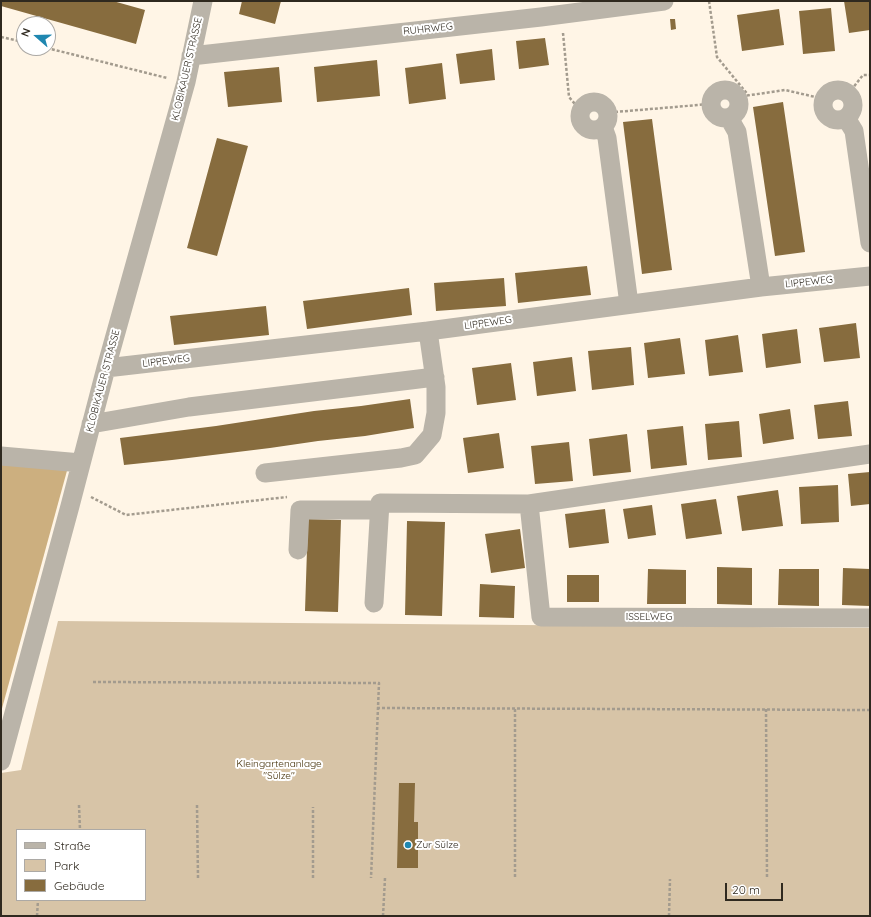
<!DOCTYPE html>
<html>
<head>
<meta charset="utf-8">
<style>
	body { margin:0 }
	#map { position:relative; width:871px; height:917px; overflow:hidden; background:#fff5e6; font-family:Quicksand,sans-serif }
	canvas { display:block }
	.frame { position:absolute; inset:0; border:2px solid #2f291f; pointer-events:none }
	.legend { position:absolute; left:16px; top:829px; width:130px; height:72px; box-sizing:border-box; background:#fff; border:1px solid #aca9a5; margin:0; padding:5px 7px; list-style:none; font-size:12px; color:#2f291f }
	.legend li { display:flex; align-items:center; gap:8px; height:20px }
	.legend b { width:20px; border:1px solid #aca9a5 }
	.north { position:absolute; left:16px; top:16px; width:40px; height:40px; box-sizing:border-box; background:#fff; border:1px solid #aca9a5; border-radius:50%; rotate:290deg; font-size:11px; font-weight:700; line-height:16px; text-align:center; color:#2f291f }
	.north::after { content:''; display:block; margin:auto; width:14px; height:18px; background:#1f87b0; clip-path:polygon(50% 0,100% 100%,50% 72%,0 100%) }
	.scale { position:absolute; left:725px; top:883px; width:58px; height:18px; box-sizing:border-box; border:2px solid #2f291f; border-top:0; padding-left:5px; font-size:12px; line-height:14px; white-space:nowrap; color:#2f291f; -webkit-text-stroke:3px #fff; paint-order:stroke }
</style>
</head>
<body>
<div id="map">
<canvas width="871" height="917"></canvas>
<div class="frame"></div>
<ul class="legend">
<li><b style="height:5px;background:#bab4a9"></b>Straße</li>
<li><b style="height:11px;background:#d7c4a7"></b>Park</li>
<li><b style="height:11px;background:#876c3e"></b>Gebäude</li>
</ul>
<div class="north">N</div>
<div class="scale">20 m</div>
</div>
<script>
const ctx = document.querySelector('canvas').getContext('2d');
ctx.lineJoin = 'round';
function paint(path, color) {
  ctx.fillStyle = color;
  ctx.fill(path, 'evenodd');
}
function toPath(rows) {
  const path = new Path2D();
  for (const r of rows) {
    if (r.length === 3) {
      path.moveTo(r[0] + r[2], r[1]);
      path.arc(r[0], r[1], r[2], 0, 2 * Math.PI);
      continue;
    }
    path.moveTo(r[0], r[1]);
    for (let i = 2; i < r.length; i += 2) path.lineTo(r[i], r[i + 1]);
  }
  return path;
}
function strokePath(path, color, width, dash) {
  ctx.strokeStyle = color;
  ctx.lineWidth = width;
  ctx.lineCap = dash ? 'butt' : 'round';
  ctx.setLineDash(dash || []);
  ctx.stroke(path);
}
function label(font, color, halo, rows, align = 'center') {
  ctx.font = font + ' Quicksand,sans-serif';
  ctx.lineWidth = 4;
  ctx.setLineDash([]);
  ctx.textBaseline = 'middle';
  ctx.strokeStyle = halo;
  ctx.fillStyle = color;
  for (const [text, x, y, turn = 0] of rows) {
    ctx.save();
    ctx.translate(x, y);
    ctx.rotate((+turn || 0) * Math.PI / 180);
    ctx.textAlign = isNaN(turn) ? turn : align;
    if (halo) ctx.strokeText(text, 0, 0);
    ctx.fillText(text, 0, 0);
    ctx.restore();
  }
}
paint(toPath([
	[58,621,870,628,870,916,1,916,1,773,21,770],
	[17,830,145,830,145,900,17,900]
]), '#d7c4a7');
paint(toPath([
	[1,461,68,467,1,712]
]), '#ccaf7f');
paint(toPath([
	[1,1,113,1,145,10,136,44,1,6],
	[242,1,281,1,275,24,239,14],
	[844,1,870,1,870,30,849,33],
	[831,8,835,51,803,54,799,11],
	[779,9,784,45,742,51,737,15],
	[670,19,675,19,676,29,671,30],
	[545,38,549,65,519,69,516,41],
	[492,49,495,80,460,84,456,54],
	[377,60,380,96,317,102,314,67],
	[442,63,446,99,409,104,405,68],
	[279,67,282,102,228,107,224,72],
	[783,102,805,252,775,256,753,107],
	[652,119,672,270,642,274,623,122],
	[217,138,248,146,217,256,187,248],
	[587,266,591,295,518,303,515,273],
	[504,278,506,306,436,311,434,283],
	[409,288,412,315,307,329,303,301],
	[266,306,269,335,174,345,170,316],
	[856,323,860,358,824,362,819,328],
	[797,329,801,363,766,368,762,334],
	[738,335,743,372,709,376,705,340],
	[680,338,685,374,648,378,644,343],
	[631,347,634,385,592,390,588,351],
	[572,357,576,391,537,396,533,362],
	[511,363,516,400,477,405,472,368],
	[410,399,414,428,365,436,318,441,270,448,172,460,124,465,120,438,216,426,314,411,361,406],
	[848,401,852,436,818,439,814,405],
	[790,409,794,439,763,444,759,414],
	[739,421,742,457,708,460,705,424],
	[683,426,687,465,651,469,647,430],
	[499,433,504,468,468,473,463,438],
	[627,434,631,472,593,476,589,439],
	[569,442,573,481,535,484,531,446],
	[870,472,870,504,851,506,848,474],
	[838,485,839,522,801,524,799,487],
	[778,490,783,526,742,531,737,496],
	[716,499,722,534,686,539,681,504],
	[652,505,656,535,628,539,623,509],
	[605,509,609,543,569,548,565,514],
	[308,519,341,520,338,612,305,611],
	[407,521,445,522,442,616,405,615],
	[520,529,525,568,491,573,485,534],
	[717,567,752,568,752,605,717,604],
	[843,568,870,569,870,606,842,605],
	[648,569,686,570,686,604,647,604],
	[779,569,819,569,819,606,778,605],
	[567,575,599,575,599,602,567,602],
	[480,584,515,586,514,618,479,617],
	[399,783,415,783,414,822,418,822,418,868,397,868]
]), '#876c3e');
strokePath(toPath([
	[709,1,717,57,749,96],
	[563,33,569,97,580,110],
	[1,37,24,42],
	[47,48,167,78],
	[848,94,863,75,870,75],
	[737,97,785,90,824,99],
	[615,112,710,104],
	[91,497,126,515,287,497],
	[93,682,379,683,371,878],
	[377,708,870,710],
	[515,709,515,877],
	[766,709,767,878],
	[79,805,80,830],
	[197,805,198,878],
	[313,878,313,807],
	[37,916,38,900],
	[383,916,385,878],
	[669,916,670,879]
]), '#a39b8e', 2.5, [3, 2]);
strokePath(toPath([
	[191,56,541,17,664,1],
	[725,104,14],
	[838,105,15],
	[594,116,14],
	[729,118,737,132,761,287],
	[846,118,854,131,870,243],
	[603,127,607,138,629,304],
	[106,368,428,331,761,287,870,276],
	[91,424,189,407,435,377],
	[1,456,81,463],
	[265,473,401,458,415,455,432,435,436,413,436,387,428,331],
	[529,504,541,617,870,618],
	[298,550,300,510,380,510],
	[374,603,380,503,529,504,870,454],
	[1,761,70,506,106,368,186,82,203,1]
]), '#bab4a9', 19);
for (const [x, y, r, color] of [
	[408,845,4,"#1f87b0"]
]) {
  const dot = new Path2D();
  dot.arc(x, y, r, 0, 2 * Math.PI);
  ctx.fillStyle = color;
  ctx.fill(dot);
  strokePath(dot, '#fff', 1.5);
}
label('10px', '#2f291f', '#fff', [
	["RUHRWEG",428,29,-6],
	["KLOBIKAUER STRASSE",187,69,-77],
	["LIPPEWEG",809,282,-6],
	["LIPPEWEG",488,323,-8],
	["LIPPEWEG",166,361,-7],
	["KLOBIKAUER STRASSE",103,381,-75],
	["ISSELWEG",649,617]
]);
label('10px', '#432f06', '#fff', [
	["Kleingartenanlage",279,764],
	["\"Sülze\"",279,776]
]);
label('10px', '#2f291f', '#fff', [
	["Zur Sülze",416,845]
], 'left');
</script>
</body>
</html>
